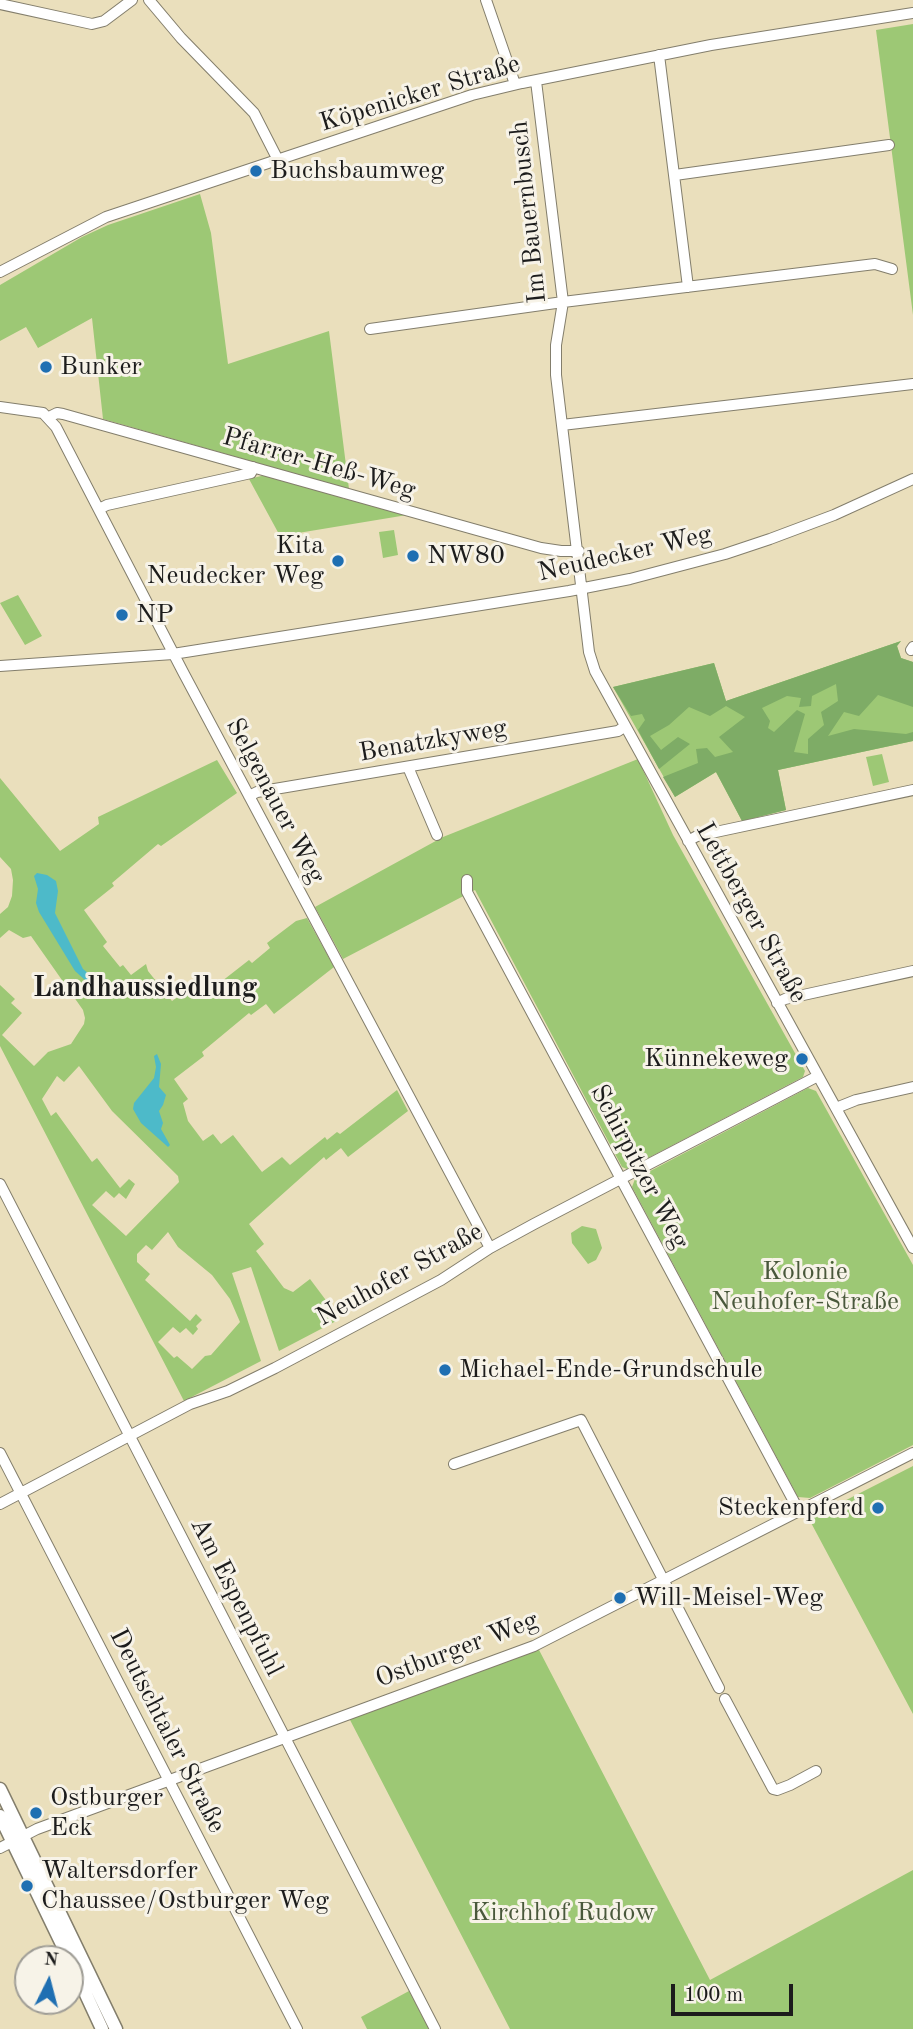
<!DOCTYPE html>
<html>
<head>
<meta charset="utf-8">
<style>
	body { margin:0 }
	#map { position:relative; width:913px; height:2029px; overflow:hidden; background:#eadfbc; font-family:"Old Standard TT",serif }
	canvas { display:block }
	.north { position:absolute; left:14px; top:1945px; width:70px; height:70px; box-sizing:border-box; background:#f7f3e8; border:2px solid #9f9d96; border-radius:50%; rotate:6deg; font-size:19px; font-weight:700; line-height:28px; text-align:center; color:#1c1c1c }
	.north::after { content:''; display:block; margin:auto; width:24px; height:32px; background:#1f6fb2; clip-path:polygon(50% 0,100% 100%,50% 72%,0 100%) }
	.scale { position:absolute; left:671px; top:1984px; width:122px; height:32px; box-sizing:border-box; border:4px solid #1c1c1c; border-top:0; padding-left:9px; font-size:21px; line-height:24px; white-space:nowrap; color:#1c1c1c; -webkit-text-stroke:5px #f7f3e8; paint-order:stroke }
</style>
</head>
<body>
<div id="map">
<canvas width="913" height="2029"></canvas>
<div class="north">N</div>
<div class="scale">100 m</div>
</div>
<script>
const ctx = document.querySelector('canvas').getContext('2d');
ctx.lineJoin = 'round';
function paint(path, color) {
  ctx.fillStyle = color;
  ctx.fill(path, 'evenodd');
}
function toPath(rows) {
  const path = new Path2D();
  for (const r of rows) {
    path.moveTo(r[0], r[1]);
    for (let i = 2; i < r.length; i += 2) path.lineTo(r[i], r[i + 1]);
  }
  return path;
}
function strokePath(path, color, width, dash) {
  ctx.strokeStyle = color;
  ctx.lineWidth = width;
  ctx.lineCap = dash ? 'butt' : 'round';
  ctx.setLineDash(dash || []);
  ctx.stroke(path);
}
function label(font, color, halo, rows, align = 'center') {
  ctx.font = font + ' "Old Standard TT",serif';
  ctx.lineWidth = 6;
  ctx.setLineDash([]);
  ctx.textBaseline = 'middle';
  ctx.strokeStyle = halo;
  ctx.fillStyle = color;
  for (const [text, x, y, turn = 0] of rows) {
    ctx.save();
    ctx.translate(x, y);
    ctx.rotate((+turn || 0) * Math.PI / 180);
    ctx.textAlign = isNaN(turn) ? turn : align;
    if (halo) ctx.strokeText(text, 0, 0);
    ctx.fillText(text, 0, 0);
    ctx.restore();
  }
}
paint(toPath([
	[913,24,913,315,876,30],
	[200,194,211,233,228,364,329,331,349,489,103,419,92,318,38,348,26,327,0,341,0,285,82,237,108,225],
	[265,475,343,497,343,499,348,499,407,515,280,536,249,479],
	[394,530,398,555,383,558,379,532],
	[18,595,42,636,25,645,0,603],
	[901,641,897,646,901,658,913,662,913,741,778,770,786,810,742,821,716,772,675,797,613,687,714,663,726,701],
	[882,754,889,782,873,786,866,757],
	[638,759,673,835,805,1071,803,1077,627,1169,622,1167,475,890,343,959,315,907,443,837],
	[217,760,237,793,161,846,158,844,112,883,114,886,84,910,107,942,103,946,120,967,123,965,131,975,146,964,148,971,172,1001,192,987,197,992,213,980,217,985,249,960,252,963,270,948,267,943,296,921,307,918,334,967,274,1014,266,1004,251,1015,249,1013,202,1052,204,1056,174,1079,188,1099,183,1103,188,1121,203,1141,213,1134,221,1144,233,1135,262,1172,282,1157,290,1165,325,1137,327,1140,337,1132,340,1134,397,1090,408,1111,348,1157,341,1148,326,1160,324,1157,249,1224,264,1244,256,1251,284,1288,293,1292,310,1279,340,1319,279,1351,251,1267,232,1273,261,1361,184,1401,0,1046,0,985,15,999,11,1003,22,1013,2,1035,34,1066,48,1052,71,1044,84,1024,85,1018,83,1010,31,936,23,938,9,930,0,938,0,914,8,907,12,896,13,880,11,869,0,857,0,778,60,851,99,824,98,817],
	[79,1066,112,1111,178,1176,179,1182,126,1236,92,1205,106,1191,114,1198,119,1193,126,1199,135,1184,129,1179,120,1188,97,1158,92,1162,56,1112,51,1116,42,1099,57,1076,64,1082],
	[168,1232,178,1247,212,1275,230,1299,240,1322,211,1355,205,1356,192,1369,177,1356,174,1358,158,1342,173,1327,180,1333,186,1328,193,1335,198,1329,196,1326,202,1320,196,1314,190,1321,145,1280,150,1274,137,1262,137,1254,146,1245,152,1250],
	[808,1088,816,1091,913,1265,913,1445,810,1498,798,1497,632,1187,635,1179],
	[582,1226,596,1229,602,1248,596,1260,588,1264,572,1243,571,1233],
	[913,1466,913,1714,809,1519],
	[538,1648,710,1980,913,1870,913,2029,510,2029,349,1718],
	[409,1991,429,2029,367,2029,361,2017]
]), '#9dc875');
paint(toPath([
	[901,641,897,646,901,658,913,662,913,707,878,695,859,716,844,712,828,736,854,729,906,734,913,732,913,741,778,770,786,810,742,821,716,772,675,797,663,777,698,763,696,749,707,748,715,757,733,752,719,737,745,717,726,706,710,716,689,707,669,725,650,736,661,750,678,737,690,744,659,769,638,730,645,720,642,714,631,716,613,687,714,663,726,701],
	[836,684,838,701,821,712,824,725,808,739,808,754,794,752,805,714,797,710,774,732,768,728,770,721,762,708,787,696,801,698,799,707,811,706,812,696]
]), '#7eac66');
paint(toPath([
	[37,873,47,875,56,881,58,891,55,913,83,969,106,988,103,992,86,981,75,971,39,912,36,903,38,889,34,876],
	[157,1054,161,1064,159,1087,166,1095,163,1105,159,1111,163,1123,161,1129,170,1145,168,1147,141,1123,133,1109,134,1103,154,1078,156,1067,154,1056]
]), '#4dbac9');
const minor = toPath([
	[149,0,181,38,254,113,278,160],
	[486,0,515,84],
	[0,4,92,24,104,21,132,0],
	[659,55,688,287],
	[536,81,563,302,556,345,556,375,589,652,595,671,913,1248],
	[675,175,889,145],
	[0,272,106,217,472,95,522,83,711,45,913,13],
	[370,329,563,302,875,264,892,269],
	[0,407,43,413,56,427,183,672,490,1248],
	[49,417,57,413,63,414,541,548,561,551,579,551],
	[562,425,913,384],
	[99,509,107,505,251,473,253,467],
	[911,650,913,647],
	[0,666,173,654,569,591,630,579,725,554,770,539,834,515,913,479],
	[408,767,437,835],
	[249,796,257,792,618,731,624,727],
	[688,841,697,836,913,790],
	[467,880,467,892,799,1511],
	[777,1003,785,999,913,971],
	[836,1108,856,1100,913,1087],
	[0,1184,435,2029],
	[0,1453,297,2029],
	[454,1464,581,1420,719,1688],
	[0,1504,190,1404,228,1391,275,1368,441,1280,490,1248,534,1224,818,1076],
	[725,1699,773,1789,777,1790,790,1785,816,1771],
	[0,1848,37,1829,534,1646,913,1453]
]);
const major = toPath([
	[0,1789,116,2029],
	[0,1816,69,1959],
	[70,1960,102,2029]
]);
strokePath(minor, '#837e6c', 12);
strokePath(major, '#837e6c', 15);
strokePath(minor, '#fff', 10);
strokePath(major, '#fff', 12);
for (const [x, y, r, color] of [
	[256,171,7,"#1f6fb2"],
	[46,367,7,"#1f6fb2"],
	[413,556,7,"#1f6fb2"],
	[338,561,7,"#1f6fb2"],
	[122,615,7,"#1f6fb2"],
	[802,1059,7,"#1f6fb2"],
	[445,1370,7,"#1f6fb2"],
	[878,1508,7,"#1f6fb2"],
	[620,1598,7,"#1f6fb2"],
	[36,1813,7,"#1f6fb2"],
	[27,1886,7,"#1f6fb2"]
]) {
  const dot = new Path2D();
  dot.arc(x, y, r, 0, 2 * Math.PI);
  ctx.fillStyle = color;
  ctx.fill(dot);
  strokePath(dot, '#f7f3e8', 2.5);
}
label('26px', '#1c1c1c', '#f7f3e8', [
	["Köpenicker Straße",420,94,-17],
	["Im Bauernbusch",529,212,-96],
	["Pfarrer-Heß-Weg",319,464,16],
	["Neudecker Weg",625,554,-13],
	["Benatzkyweg",433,741,-10],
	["Selgenauer Weg",275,801,62],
	["Lettberger Straße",751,913,61],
	["Schirpitzer Weg",639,1167,62],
	["Neuhofer Straße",400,1275,-29],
	["Am Espenpfuhl",236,1597,63],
	["Ostburger Weg",457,1650,-21],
	["Deutschtaler Straße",167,1731,63]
]);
label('26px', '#1c1c1c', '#f7f3e8', [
	["Buchsbaumweg",270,171],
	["Bunker",60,367],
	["Kita",324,546,"right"],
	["Neudecker Weg",324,576,"right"],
	["NW80",427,556],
	["NP",136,615],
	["Künnekeweg",788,1059,"right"],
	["Michael-Ende-Grundschule",459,1370],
	["Steckenpferd",864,1508,"right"],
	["Will-Meisel-Weg",634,1598],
	["Ostburger",50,1798],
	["Eck",50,1828],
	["Waltersdorfer",41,1871],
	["Chaussee/Ostburger Weg",41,1901]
], 'left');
label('26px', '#49583b', '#f7f3e8', [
	["Kolonie",805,1272],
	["Neuhofer-Straße",805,1302],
	["Kirchhof Rudow",563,1913]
]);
label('bold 28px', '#1c1c1c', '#f7f3e8', [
	["Landhaussiedlung",145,989]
]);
</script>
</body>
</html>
